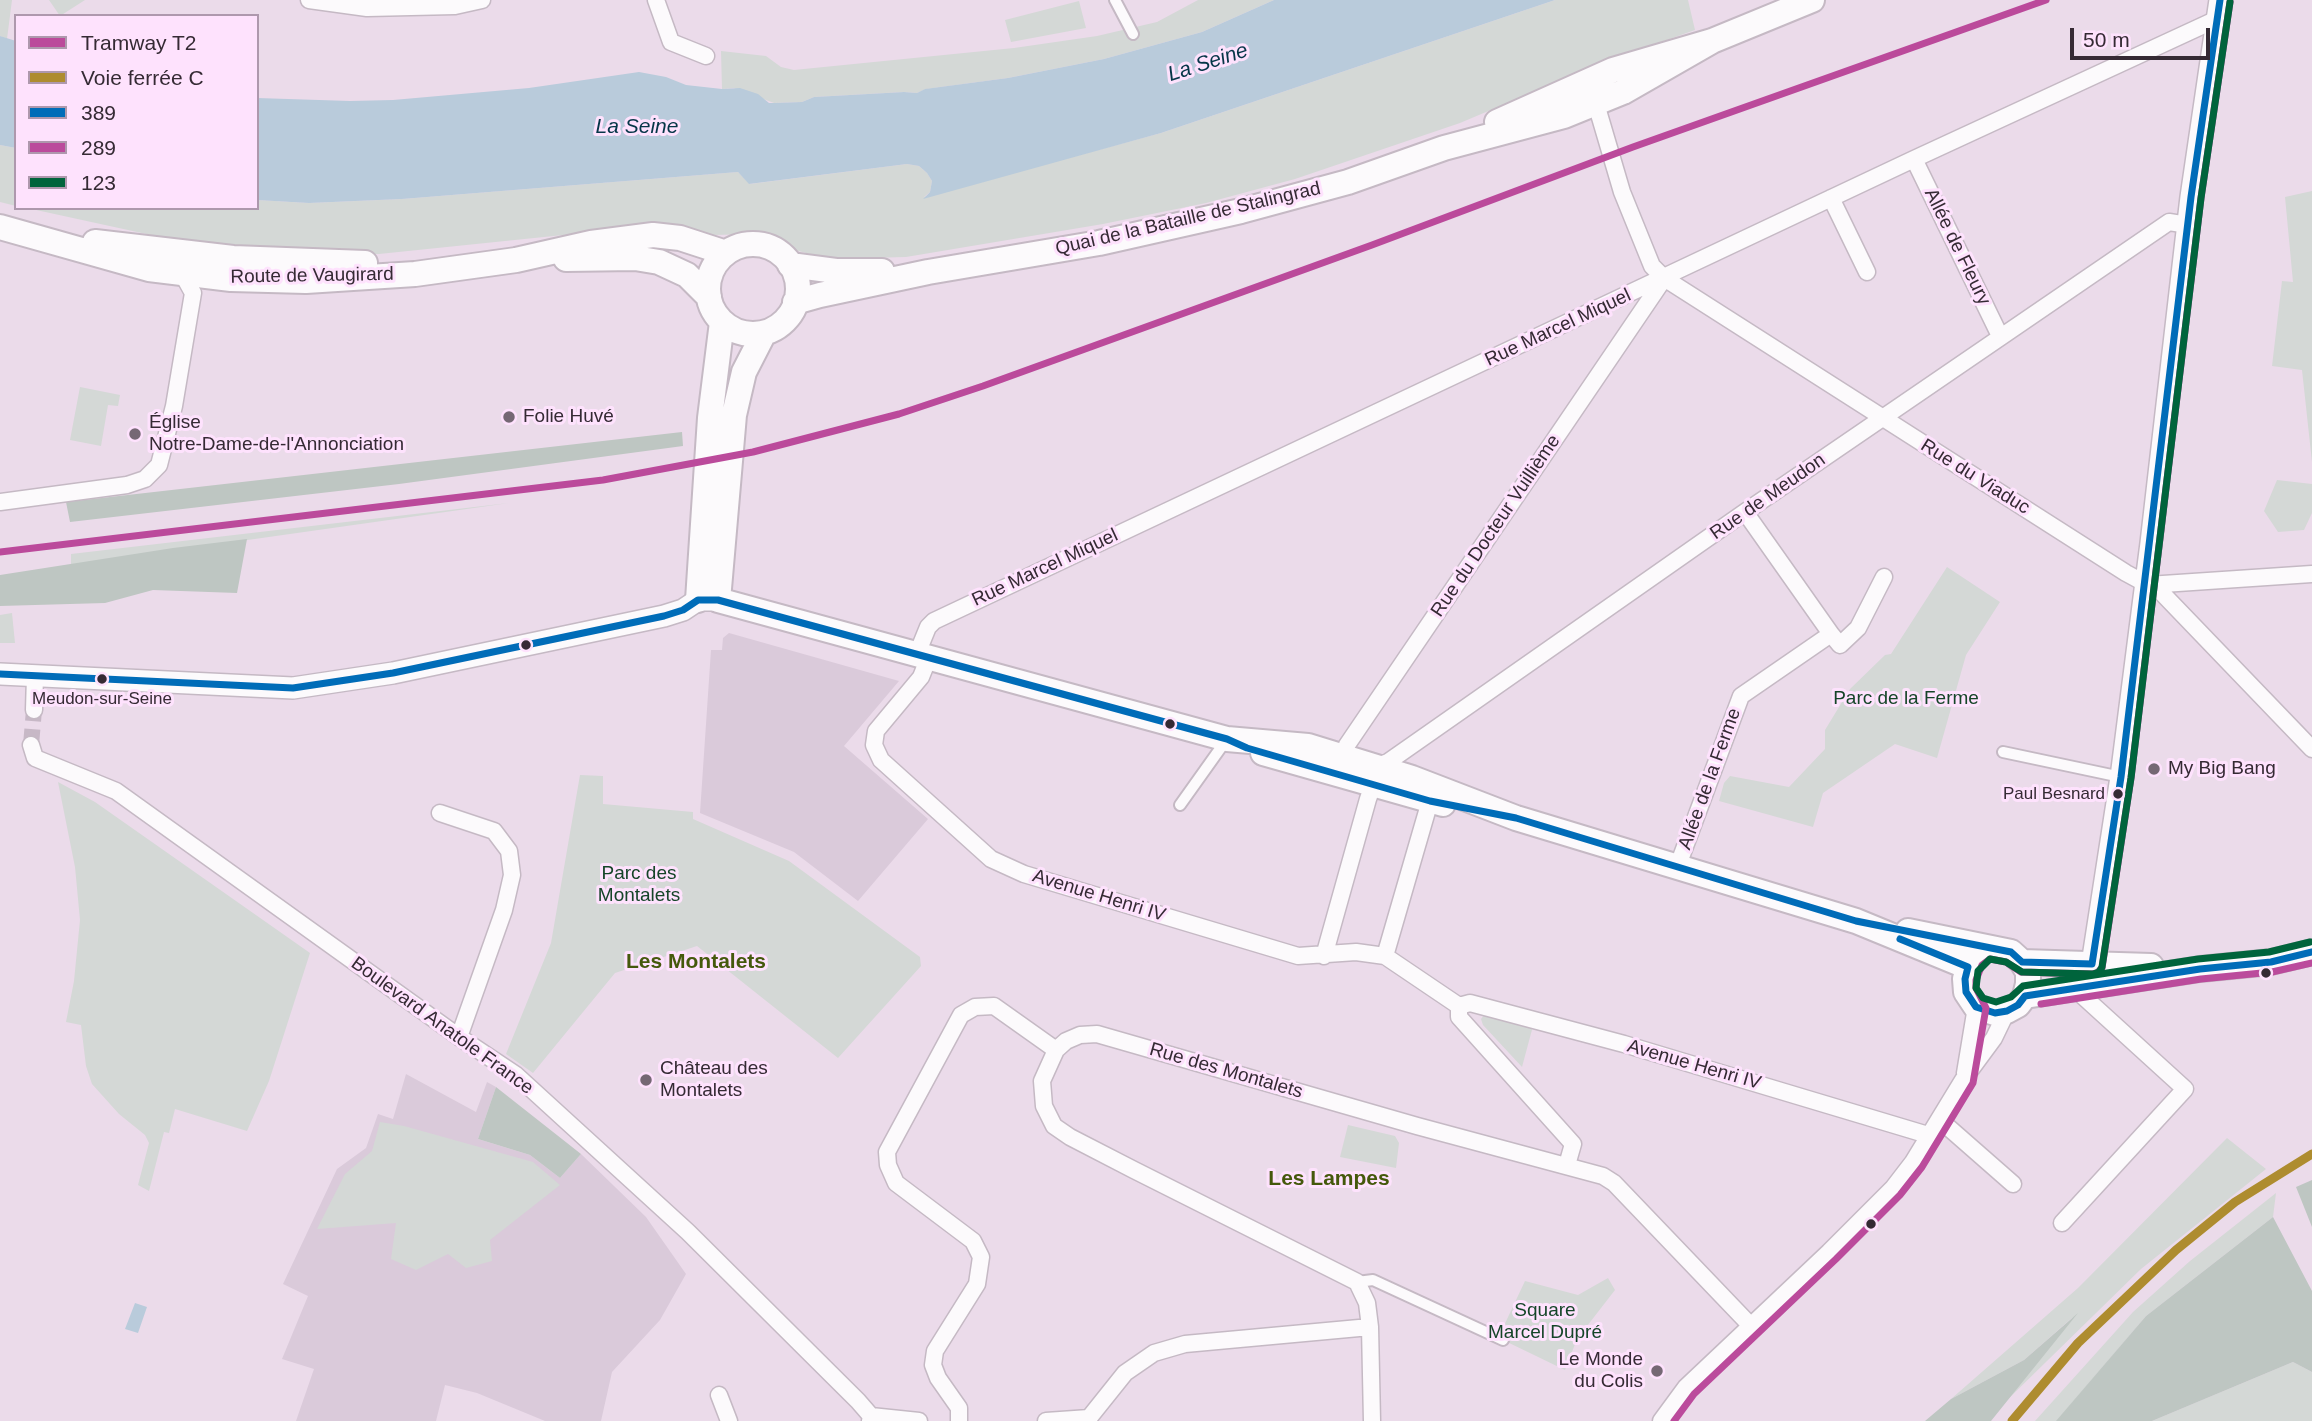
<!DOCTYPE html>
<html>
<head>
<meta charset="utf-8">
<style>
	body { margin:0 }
	#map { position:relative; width:2312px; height:1421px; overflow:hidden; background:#ebdbea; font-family:Arial,sans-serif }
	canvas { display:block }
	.legend { position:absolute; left:14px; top:14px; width:245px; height:196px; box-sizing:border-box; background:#fee2fd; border:2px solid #ae98ad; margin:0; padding:9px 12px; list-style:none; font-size:21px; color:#352a34 }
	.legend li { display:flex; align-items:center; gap:14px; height:35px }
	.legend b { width:35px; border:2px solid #ae98ad }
	.scale { position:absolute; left:2070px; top:28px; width:140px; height:32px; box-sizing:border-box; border:4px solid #352a34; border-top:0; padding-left:9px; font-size:21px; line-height:24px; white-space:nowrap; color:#352a34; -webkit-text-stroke:5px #fee2fd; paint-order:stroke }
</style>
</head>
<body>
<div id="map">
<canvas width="2312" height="1421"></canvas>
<ul class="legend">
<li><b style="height:9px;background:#bb4a9b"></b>Tramway T2</li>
<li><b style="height:9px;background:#ae8c2f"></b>Voie ferrée C</li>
<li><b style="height:9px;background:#006cb8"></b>389</li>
<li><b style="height:9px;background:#bb4b9c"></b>289</li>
<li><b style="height:9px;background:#00643c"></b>123</li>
</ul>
<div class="scale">50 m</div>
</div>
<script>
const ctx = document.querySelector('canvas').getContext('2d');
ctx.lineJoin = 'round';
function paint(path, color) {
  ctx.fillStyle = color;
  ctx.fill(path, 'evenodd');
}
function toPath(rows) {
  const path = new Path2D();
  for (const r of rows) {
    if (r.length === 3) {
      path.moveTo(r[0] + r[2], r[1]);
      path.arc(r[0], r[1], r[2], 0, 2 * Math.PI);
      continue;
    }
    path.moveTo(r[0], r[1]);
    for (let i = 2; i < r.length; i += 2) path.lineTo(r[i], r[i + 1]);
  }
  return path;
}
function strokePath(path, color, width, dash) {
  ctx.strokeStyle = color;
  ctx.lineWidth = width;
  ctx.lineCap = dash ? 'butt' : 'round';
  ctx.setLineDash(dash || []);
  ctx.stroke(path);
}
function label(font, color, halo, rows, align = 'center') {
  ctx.font = font + ' Arial,sans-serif';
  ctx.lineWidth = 6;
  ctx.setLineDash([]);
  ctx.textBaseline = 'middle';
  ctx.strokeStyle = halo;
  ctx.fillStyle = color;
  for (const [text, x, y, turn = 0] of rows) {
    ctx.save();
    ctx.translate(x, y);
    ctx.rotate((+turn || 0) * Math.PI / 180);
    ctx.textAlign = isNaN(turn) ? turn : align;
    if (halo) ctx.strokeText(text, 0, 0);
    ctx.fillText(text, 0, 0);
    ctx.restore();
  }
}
paint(toPath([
	[729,633,899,681,844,746,928,819,858,901,794,852,700,813,711,650,722,650,723,638],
	[406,1074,476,1112,487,1082,496,1087,478,1139,530,1155,560,1178,581,1154,646,1217,686,1274,660,1320,612,1372,601,1421,545,1421,477,1393,445,1385,436,1421,296,1421,314,1369,282,1359,308,1296,283,1284,337,1169,366,1148,378,1114,393,1119]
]), '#dacada');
paint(toPath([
	[0,0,12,0,7,39,0,36],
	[49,0,85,0,60,16],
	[1198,0,1274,0,1202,32,1104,59,1008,78,926,89,917,93,904,92,814,97,802,102,774,103,734,88,722,89,721,51,766,56,781,67,794,70,1014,48,1097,36,1157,22],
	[1555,0,1688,0,1695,30,1602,63,1460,123,1295,179,1206,203,1103,224,906,257,829,259,791,249,759,234,712,235,670,224,379,254,279,254,206,247,27,208,257,208,257,200,309,203,402,199,738,172,750,184,907,164,919,166,927,173,932,181,930,192,924,197,1161,133],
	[1079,1,1086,28,1011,42,1005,20],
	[0,145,16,148,16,206,0,202],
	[2312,191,2312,462,2302,370,2272,366,2282,281,2293,282,2285,197],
	[80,387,120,395,118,406,108,405,101,446,70,440],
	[2277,480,2312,484,2312,513,2304,530,2278,532,2264,511],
	[509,503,71,565,71,554],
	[1947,567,2000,602,1966,655,1937,758,1895,744,1823,793,1813,827,1719,801,1724,783,1730,776,1789,787,1825,749,1825,730,1850,689,1885,655,1891,654],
	[12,613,15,643,0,643,0,615],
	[580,775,603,776,603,804,693,812,693,819,789,861,920,957,921,966,838,1058,697,946,615,973,533,1073,506,1054,551,943],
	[58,782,95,802,310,953,269,1081,247,1131,175,1109,169,1133,164,1132,149,1191,138,1185,149,1143,145,1135,119,1114,92,1084,86,1066,81,1025,66,1022,74,981,80,920,75,867],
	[1485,1014,1533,1026,1522,1067,1483,1025,1481,1019],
	[380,1122,404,1126,533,1162,560,1185,490,1240,492,1261,466,1268,448,1254,416,1270,391,1259,396,1223,317,1229,345,1174,372,1151],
	[1348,1125,1395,1136,1399,1143,1396,1168,1340,1157],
	[2227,1138,2266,1169,2141,1269,2000,1407,2073,1317,2024,1360,1951,1399,2078,1288],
	[2276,1193,2273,1217,2146,1316,2057,1421,2035,1421,2133,1312,2190,1261],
	[1608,1278,1615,1290,1577,1339,1565,1370,1503,1340,1500,1334,1525,1281,1578,1295],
	[2293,1362,2312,1372,2312,1421,2152,1421]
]), '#d4d8d6');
paint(toPath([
	[682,432,683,446,399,484,70,522,66,502],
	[247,539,237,593,153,590,105,603,0,606,0,575,173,548],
	[496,1087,581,1154,560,1178,530,1155,478,1139],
	[2312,1180,2312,1227,2296,1187],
	[2273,1217,2312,1291,2312,1372,2293,1362,2152,1421,2056,1421,2146,1316],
	[2078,1313,1991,1421,1925,1421,1951,1399,2024,1360]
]), '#bec6c2');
paint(toPath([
	[1274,0,1555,0,1161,133,923,199,930,192,932,181,927,173,919,166,907,164,749,184,738,172,402,199,309,203,257,200,257,98,350,101,393,100,529,88,639,72,666,77,686,85,722,89,740,88,758,94,769,103,774,103,802,102,814,97,904,92,917,93,925,89,1008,78,1104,59,1202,32],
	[0,36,16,41,16,148,0,145],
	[135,1303,147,1307,138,1333,125,1329]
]), '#b9cbdb');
strokePath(toPath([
	[31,745,34,710]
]), '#c7b8c6', 16, [16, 8]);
const pedestrian = toPath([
	[1115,0,1133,34],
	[2003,752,2121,777],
	[1180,805,1227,739],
	[1357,1282,1373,1280,1503,1340]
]);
const minor = toPath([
	[309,0,367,8,455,6,482,0],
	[656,0,671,42,706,56],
	[1594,97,1622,192,1652,266,1664,278,2126,573,2161,592,2312,749],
	[1914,159,2000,336],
	[1831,198,1867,272],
	[0,502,127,485,145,479,159,465,174,406,193,293,183,275,184,269],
	[2148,585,2312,574],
	[1831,634,1840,645,1858,628,1884,577],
	[917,654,928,627,934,621,1914,159,2217,19],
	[929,657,921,677,876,731,874,745,881,760,991,859,1024,874,1298,956,1356,952,1385,956,1459,1006,1459,1017,1573,1144,1567,1165],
	[34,710,35,676],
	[31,745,35,758,116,791,459,1037,516,1075,688,1232,858,1401,871,1416,870,1421],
	[1336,762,1343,756,1347,745,1663,280],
	[1375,767,1388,762,1745,512,2169,222,2188,225],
	[440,813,494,831,509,851,512,875,504,910,459,1037],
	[1677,868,1741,696,1831,634,1745,512],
	[1324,956,1368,799,1373,785,1381,782],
	[1385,956,1430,801,1426,795],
	[1459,1006,1470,1003,1624,1044,1928,1135],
	[1965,1073,1976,1007],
	[1940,1120,2013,1184],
	[2062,1223,2185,1089,2074,988],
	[719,1395,729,1421],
	[871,1416,919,1421],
	[1089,1418,1125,1373,1154,1353,1185,1344,1370,1327],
	[959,1421,959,1408,938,1378,933,1365,935,1351,977,1284,981,1257,973,1241,896,1183,888,1165,887,1152,961,1015,975,1007,994,1006,1056,1050],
	[1046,1421,1089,1418],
	[1372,1421,1370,1327,1367,1303,1357,1282,1134,1170,1070,1137,1054,1126,1044,1106,1042,1081,1056,1050,1066,1041,1080,1035,1097,1034,1417,1126,1603,1176,1614,1183,1751,1326],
	[1661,1421,1686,1387,1829,1252,1893,1188,1913,1162,1963,1080,1994,1038,2007,1011]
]);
const secondary = toPath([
	[0,674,293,688,393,673,664,616,683,610,698,600,715,600],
	[2092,964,2121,777,2151,543,2191,197,2220,0]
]);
const primary = toPath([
	[1497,122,1613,70,1712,41,1812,0],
	[0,227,149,269,231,279,306,281,415,274,516,260,591,243,653,235,680,238,726,253],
	[95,242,233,258,365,263],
	[753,289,45],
	[566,259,635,258,659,262,687,275,709,297],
	[790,265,836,271,882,271],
	[795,302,820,295,928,272,1099,243,1241,211,1348,182,1444,148,1564,116,1623,92,1712,41],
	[764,333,744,372,734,415,718,600,1227,739,1308,746,1412,778,1516,818,1856,921,1968,967],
	[698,600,710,418,722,322],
	[1263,753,1443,804],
	[1908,931,2011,952,2022,962,2028,972,2028,984,2025,996,2018,1005,2007,1011,1995,1013,1976,1007,1966,992,1965,979,1968,967,1974,958,1987,948],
	[2022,962,2151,966],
	[2025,996,2200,969,2271,962,2312,952]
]);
strokePath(pedestrian, '#c5b9c4', 14);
strokePath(minor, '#c5b9c4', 19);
strokePath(secondary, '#c5b9c4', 24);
strokePath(primary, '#c5b9c4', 28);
strokePath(pedestrian, '#fcfafc', 10);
strokePath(minor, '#fcfafc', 16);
strokePath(secondary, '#fcfafc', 21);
strokePath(primary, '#fcfafc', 24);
strokePath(toPath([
	[0,674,293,688,393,673,664,616,683,610,698,600,718,600,1227,739,1247,748,1430,801,1516,818,1856,921,2011,952,2022,962,2092,964,2121,777,2191,197,2220,0],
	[1900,939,1968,967,1965,979,1966,992,1976,1007,1995,1013,2007,1011,2018,1005,2025,996,2200,969,2271,962,2312,952]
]), '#006cb8', 7);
strokePath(toPath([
	[2041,1004,2201,979,2272,972,2312,963],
	[1674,1421,1694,1394,1836,1259,1900,1195,1922,1167,1973,1083,1986,1008,1976,988,1976,980,1982,965,1990,959,2006,962,2021,972,2092,974,2097,973,2102,968,2131,778,2201,198,2230,2]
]), '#bb4b9c', 7);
strokePath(toPath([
	[2230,2,2201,198,2131,778,2102,967,2099,972,2093,974,2022,972,2006,962,1990,959,1978,971,1976,988,1983,998,1996,1002,2011,997,2023,986,2198,959,2269,952,2310,942]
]), '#00643c', 7);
strokePath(toPath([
	[2012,1421,2078,1343,2176,1250,2235,1202,2312,1154]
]), '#ae8c2f', 9);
strokePath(toPath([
	[0,552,603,480,753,452,899,414,983,386,1372,245,1633,147,2046,0]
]), '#bb4a9b', 7);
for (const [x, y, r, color] of [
	[509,417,7,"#756874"],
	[135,434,7,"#756874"],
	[526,645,6,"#352a34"],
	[102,679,6,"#352a34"],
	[1170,724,6,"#352a34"],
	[2154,769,7,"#756874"],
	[2118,794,6,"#352a34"],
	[2266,973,6,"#352a34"],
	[646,1080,7,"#756874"],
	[1871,1224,6,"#352a34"],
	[1657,1371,7,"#756874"]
]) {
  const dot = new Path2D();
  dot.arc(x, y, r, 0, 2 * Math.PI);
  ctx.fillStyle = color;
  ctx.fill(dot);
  strokePath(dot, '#fee2fd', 2.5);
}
label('17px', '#352a34', '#fee2fd', [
	["Meudon-sur-Seine",102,699],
	["Paul Besnard",2105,794,"right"]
]);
label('19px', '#352a34', '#fee2fd', [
	["Quai de la Bataille de Stalingrad",1188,219,-13],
	["Allée de Fleury",1957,247,64],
	["Route de Vaugirard",312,276,-1],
	["Rue Marcel Miquel",1558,328,-25],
	["Rue du Viaduc",1975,477,32],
	["Rue de Meudon",1768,497,-35],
	["Rue du Docteur Vuillième",1496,526,-56],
	["Rue Marcel Miquel",1045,568,-25],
	["Allée de la Ferme",1710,779,-70],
	["Avenue Henri IV",1099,896,17],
	["Boulevard Anatole France",442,1026,36],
	["Avenue Henri IV",1694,1065,16],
	["Rue des Montalets",1226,1071,16]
]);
label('19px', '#352a34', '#fee2fd', [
	["Folie Huvé",523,417],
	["Église",149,423],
	["Notre-Dame-de-l'Annonciation",149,445],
	["My Big Bang",2168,769],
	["Château des",660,1069],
	["Montalets",660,1091],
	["Le Monde",1643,1360,"right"],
	["du Colis",1643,1382,"right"]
], 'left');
label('19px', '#154528', '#fee2fd', [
	["Parc de la Ferme",1906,699],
	["Parc des",639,874],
	["Montalets",639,896],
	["Square",1545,1311],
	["Marcel Dupré",1545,1333]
]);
label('italic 21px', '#063648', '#fee2fd', [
	["La Seine",1208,63,-18],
	["La Seine",637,127]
]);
label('bold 21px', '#45590c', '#fee2fd', [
	["Les Montalets",696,962],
	["Les Lampes",1329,1179]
]);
</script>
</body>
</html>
